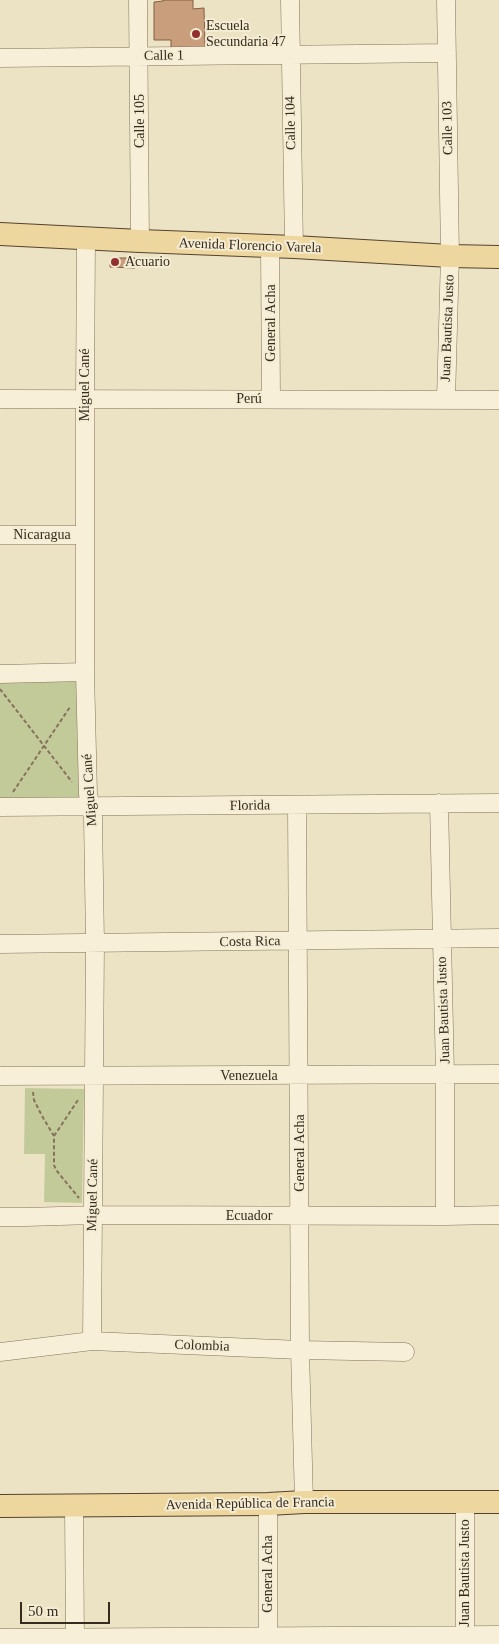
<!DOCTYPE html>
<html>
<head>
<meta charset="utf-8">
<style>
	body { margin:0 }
	#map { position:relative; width:499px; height:1644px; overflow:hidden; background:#ece2c4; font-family:"Times New Roman",serif }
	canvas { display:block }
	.scale { position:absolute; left:20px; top:1602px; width:90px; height:22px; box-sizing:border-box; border:2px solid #372b1f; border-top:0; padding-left:6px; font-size:15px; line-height:18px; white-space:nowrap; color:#372b1f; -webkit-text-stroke:4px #f4ecd3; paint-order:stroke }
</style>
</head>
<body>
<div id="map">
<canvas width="499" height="1644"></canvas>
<div class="scale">50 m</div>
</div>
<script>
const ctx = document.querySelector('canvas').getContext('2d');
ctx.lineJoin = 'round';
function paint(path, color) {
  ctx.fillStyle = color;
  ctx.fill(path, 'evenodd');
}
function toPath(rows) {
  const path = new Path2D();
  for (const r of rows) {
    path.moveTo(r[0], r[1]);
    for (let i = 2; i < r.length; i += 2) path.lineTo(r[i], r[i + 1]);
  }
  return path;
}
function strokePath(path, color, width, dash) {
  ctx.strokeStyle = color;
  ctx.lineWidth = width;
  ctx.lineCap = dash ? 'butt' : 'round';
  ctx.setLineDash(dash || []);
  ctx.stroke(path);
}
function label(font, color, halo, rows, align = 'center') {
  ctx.font = font + ' "Times New Roman",serif';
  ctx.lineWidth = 4;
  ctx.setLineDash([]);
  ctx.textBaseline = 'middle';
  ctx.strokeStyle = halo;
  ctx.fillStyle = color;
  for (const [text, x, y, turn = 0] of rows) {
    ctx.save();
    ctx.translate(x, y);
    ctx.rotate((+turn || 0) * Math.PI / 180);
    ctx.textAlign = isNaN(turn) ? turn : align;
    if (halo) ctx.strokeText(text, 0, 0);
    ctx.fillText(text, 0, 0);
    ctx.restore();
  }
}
paint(toPath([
	[0,674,79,677,82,799,0,800],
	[25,1088,84,1089,82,1203,44,1202,45,1154,24,1154]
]), '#c3ca99');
const building = toPath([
	[163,0,193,0,193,9,204,8,205,48,171,48,171,40,154,40,154,2,163,1,163,0],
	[116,258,135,258,135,268,110,267,110,264,116,258]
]);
paint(building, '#c99e7c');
strokePath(building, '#845e42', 1);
const minor = toPath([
	[138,0,140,241],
	[290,0,294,247],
	[0,58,447,53],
	[86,238,85,398,85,672,88,794,93,817,95,943,92,1341],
	[270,246,271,399],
	[0,399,499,400],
	[446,399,450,256,446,0],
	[0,535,84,535],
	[0,674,85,672],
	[439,803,445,1075,445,1216],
	[297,805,300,1350,304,1502],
	[0,807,499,803],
	[0,944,499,938],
	[0,1076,499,1074],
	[0,1217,26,1217,93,1215,445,1216,499,1215],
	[0,1352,92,1341,300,1350,405,1352],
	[268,1504,268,1644],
	[74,1506,75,1644],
	[0,1638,499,1635],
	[465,1644,465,1503]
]);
const major = toPath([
	[0,234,140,241,294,247,450,256,499,257],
	[0,1506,268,1504,304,1502,499,1502]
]);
strokePath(minor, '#86735b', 19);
strokePath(major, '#54422f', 24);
strokePath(toPath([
	[0,689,72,782],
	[13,792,70,707],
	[33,1092,34,1100,42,1116,54,1136,54,1165,56,1170,79,1198],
	[54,1136,78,1100]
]), '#86735b', 2, [4, 2.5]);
strokePath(minor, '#f7efd7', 18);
strokePath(major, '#eed79e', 22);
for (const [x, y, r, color] of [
	[196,34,5,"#93302e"],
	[115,262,5,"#93302e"]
]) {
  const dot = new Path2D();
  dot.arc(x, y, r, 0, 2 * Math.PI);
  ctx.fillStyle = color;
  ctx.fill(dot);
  strokePath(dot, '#f4ecd3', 2);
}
label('14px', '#372b1f', '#f4ecd3', [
	["Escuela",206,26],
	["Secundaria 47",206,42],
	["Acuario",125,262]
], 'left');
label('14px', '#372b1f', '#f4ecd3', [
	["Calle 1",164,56,-1],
	["Calle 105",140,121,-90],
	["Calle 104",291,123,-91],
	["Calle 103",448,128,-91],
	["Avenida Florencio Varela",250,246,2],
	["General Acha",271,323,-90],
	["Juan Bautista Justo",448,328,-88],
	["Miguel Cané",85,385,-90],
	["Perú",249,399],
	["Nicaragua",42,535],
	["Miguel Cané",90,790,-94],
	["Florida",250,806,-1],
	["Costa Rica",250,942,-1],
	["Juan Bautista Justo",444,1010,-92],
	["Venezuela",249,1076],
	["General Acha",300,1153,-90],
	["Miguel Cané",93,1195,-89],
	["Ecuador",249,1216],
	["Colombia",202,1346,2],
	["Avenida República de Francia",250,1504,-1],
	["Juan Bautista Justo",465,1573,-90],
	["General Acha",268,1574,-90]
]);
</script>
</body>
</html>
